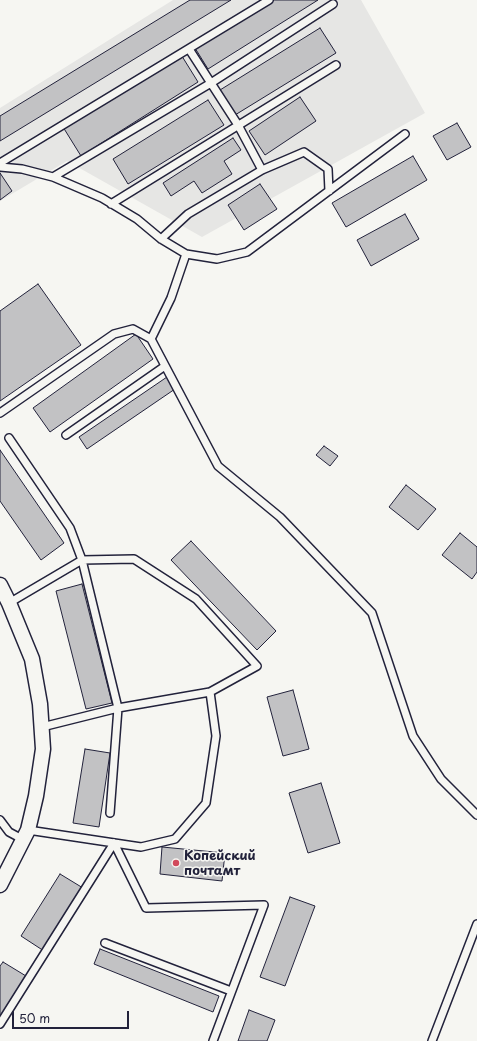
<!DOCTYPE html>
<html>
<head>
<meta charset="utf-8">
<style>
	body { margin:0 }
	#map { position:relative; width:477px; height:1041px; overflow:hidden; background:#f6f6f2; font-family:"Playpen Sans",sans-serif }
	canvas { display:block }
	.scale { position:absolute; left:12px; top:1011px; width:117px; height:18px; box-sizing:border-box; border:2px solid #22223b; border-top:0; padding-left:5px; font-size:12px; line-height:14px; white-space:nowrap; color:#22223b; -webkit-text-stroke:3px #f6f6f2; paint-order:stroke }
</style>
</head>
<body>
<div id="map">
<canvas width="477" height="1041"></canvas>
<div class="scale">50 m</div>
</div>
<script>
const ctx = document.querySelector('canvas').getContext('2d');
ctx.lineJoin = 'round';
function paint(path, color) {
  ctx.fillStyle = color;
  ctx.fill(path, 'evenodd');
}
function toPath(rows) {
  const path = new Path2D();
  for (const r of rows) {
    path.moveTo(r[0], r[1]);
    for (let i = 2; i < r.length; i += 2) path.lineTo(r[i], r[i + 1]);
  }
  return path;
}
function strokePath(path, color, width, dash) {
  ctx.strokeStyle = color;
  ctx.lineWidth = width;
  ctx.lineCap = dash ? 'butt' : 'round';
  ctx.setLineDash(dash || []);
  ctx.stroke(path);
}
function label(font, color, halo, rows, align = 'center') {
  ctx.font = font + ' "Playpen Sans",sans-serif';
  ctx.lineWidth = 3;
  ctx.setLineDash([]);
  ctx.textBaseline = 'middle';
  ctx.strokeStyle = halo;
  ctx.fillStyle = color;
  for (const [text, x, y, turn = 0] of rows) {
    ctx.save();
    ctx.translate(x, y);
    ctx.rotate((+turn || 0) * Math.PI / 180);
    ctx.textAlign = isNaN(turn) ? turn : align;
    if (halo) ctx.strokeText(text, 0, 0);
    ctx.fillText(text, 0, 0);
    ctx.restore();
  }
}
paint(toPath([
	[173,0,361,0,425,113,202,237,67,161,0,201,0,108]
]), '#e6e6e4');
const building = toPath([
	[190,0,231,0,0,141,0,116,190,0],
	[271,0,318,0,208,69,195,48,271,0],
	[320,28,336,53,235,115,220,90,320,28],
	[180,53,198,82,81,156,63,127,180,53],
	[300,97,316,121,265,155,249,131,300,97],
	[208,100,224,125,128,184,113,159,208,100],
	[457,123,471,147,447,160,433,136,457,123],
	[233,138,241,150,224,161,232,174,202,193,194,181,171,196,163,183,233,138],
	[413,156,427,180,346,227,332,203,413,156],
	[0,173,12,191,0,200,0,173],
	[260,184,277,209,244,230,228,205,260,184],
	[405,214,419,239,371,266,357,240,405,214],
	[38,284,81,345,0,401,0,311,38,284],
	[136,334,153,359,50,432,33,408,136,334],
	[167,377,175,389,87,449,79,437,167,377],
	[324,446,338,456,330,466,316,455,324,446],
	[0,450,64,543,41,560,0,501,0,450],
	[406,485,436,509,418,530,389,507,406,485],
	[460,533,477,547,477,572,472,579,442,555,460,533],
	[191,541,276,631,257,650,171,560,191,541],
	[82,584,112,703,86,709,56,591,82,584],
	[293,690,309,749,283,756,267,697,293,690],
	[85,749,110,753,99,827,73,823,85,749],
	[321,783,340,843,308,853,289,793,321,783],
	[162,847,225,853,222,881,160,874,162,847],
	[60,874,83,888,44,951,21,936,60,874],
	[290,897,315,906,285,986,260,977,290,897],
	[100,949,219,996,213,1012,94,964,100,949],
	[3,962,26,976,0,1018,0,966,3,962],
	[249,1010,275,1020,267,1041,238,1041,249,1010]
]);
paint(building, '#c2c2c4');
strokePath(building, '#22223b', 1);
const service = toPath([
	[189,49,238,125,262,170],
	[0,163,269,0],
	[0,167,22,169,53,177,102,198,137,219,161,239,186,254,217,259,247,252,405,134],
	[53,177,211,83,333,4],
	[111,204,336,65],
	[161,239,188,214,262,170,304,152,328,169,329,191],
	[151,339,171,298,186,254],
	[0,413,114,334,133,329,151,339,218,466,280,517,372,613,413,736,441,779,477,815],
	[66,435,165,366],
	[9,438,70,528,82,560,118,708,110,813],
	[9,603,82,560,134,559,196,599,257,666,210,692,216,736,206,803,175,839,141,847,28,830],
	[42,727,118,708,210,692],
	[0,820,9,832,24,840],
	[114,843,146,908,264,905,213,1041],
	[105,943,231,991],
	[0,1024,114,843],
	[432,1041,477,924]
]);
const minor = toPath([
	[0,585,9,603,32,659,40,704,43,749,36,796,28,830,0,885]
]);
strokePath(service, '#22223b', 10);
strokePath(minor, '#22223b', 17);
strokePath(service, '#f6f6f2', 7);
strokePath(minor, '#f6f6f2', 14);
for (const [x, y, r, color] of [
	[176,863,4,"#d1495b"]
]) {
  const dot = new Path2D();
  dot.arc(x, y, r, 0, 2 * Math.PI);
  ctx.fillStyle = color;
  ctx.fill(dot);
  strokePath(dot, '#f6f6f2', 1.5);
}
label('bold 13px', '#22223b', '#f6f6f2', [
	["Копейский",184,856],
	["почтамт",184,871]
], 'left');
</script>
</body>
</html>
